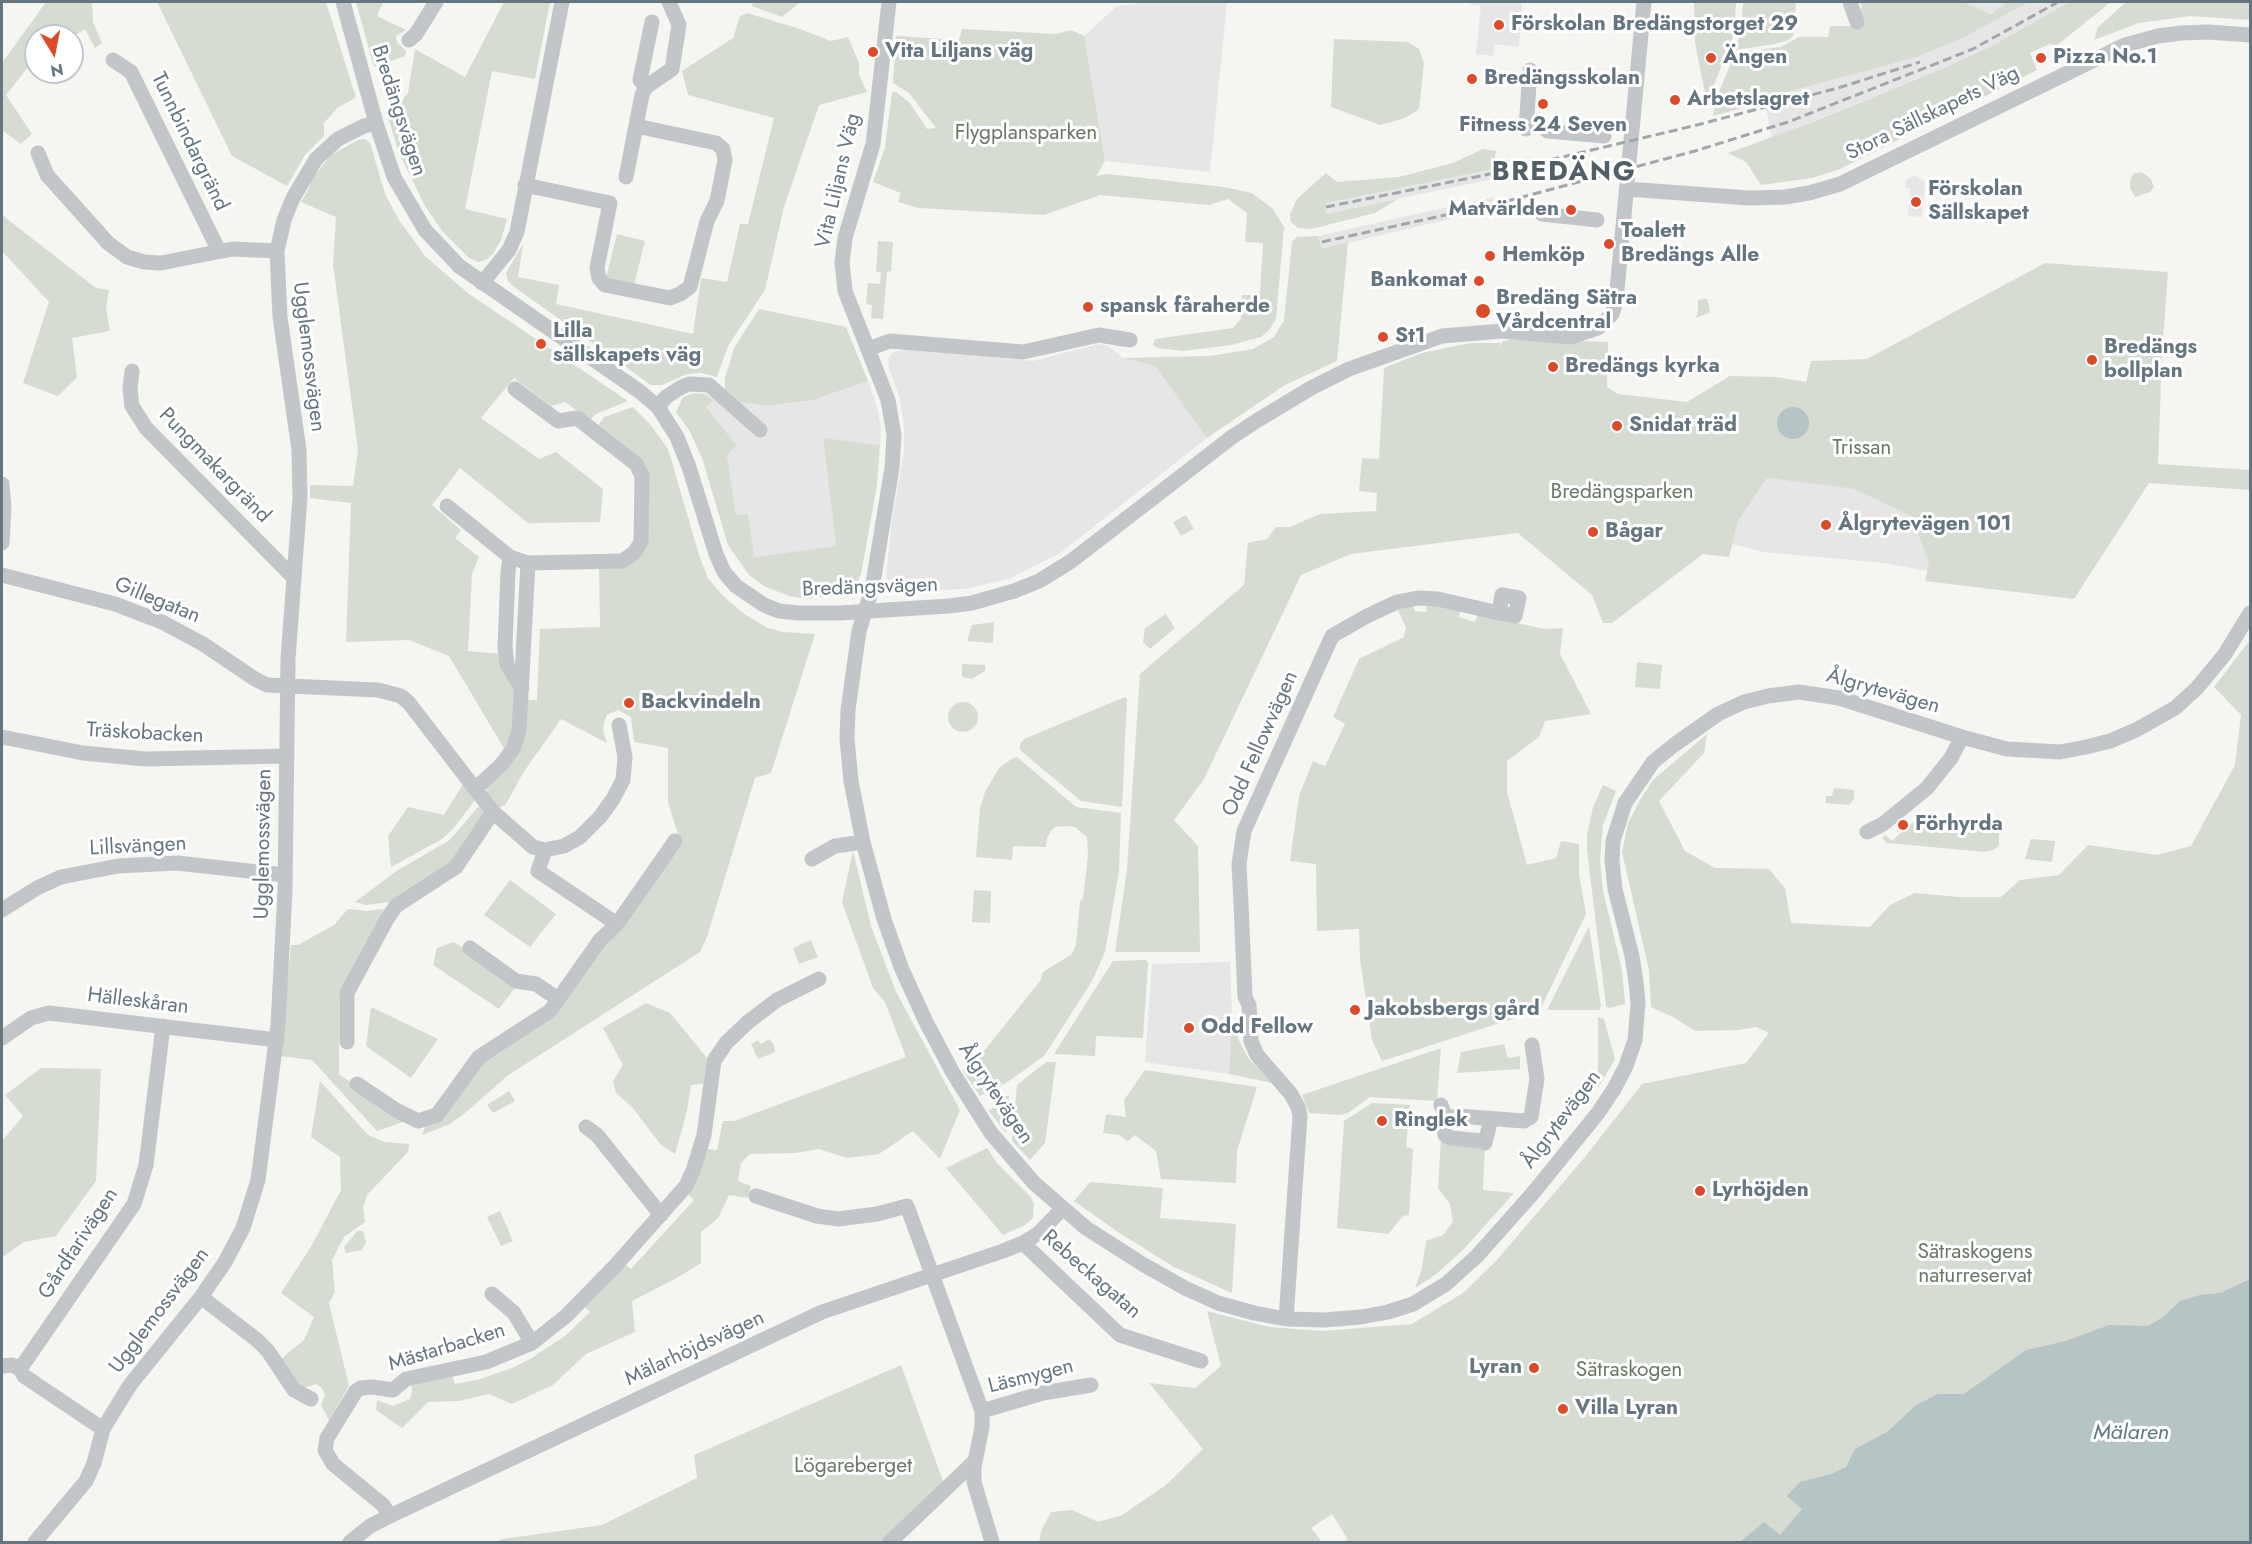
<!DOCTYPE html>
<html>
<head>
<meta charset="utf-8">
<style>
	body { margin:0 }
	#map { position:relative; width:2252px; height:1544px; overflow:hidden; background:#f5f5f1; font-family:Jost,sans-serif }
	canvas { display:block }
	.frame { position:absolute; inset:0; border:3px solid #657681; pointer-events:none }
	.north { position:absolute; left:24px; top:24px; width:60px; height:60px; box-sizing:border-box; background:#fff; border:2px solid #c1c8cd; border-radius:50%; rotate:170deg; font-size:16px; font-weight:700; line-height:24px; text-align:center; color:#657681 }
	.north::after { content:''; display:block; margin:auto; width:21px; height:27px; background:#dd4a29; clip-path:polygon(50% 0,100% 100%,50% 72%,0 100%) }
</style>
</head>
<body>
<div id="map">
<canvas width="2252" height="1544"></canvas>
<div class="frame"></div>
<div class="north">N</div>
</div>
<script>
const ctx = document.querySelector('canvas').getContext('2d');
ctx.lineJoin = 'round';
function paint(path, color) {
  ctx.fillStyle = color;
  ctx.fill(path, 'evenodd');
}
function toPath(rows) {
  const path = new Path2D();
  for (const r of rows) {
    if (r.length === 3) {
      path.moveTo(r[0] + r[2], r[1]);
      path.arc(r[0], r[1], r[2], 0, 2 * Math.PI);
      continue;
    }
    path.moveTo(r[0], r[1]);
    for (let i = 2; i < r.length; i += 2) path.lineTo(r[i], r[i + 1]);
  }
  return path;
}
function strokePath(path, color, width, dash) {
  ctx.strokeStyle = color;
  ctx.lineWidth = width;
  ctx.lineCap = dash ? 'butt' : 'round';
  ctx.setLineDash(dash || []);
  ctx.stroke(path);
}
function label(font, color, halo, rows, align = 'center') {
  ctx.font = font + ' Jost,sans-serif';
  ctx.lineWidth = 6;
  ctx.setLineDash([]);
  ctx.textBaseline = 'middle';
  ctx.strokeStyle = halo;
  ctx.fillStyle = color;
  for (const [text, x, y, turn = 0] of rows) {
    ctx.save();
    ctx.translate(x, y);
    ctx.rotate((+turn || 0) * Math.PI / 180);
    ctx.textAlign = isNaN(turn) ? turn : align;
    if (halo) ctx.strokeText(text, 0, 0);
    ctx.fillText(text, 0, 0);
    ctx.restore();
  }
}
paint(toPath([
	[1149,2,1227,2,1210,172,1105,161,1084,36,1117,6],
	[1469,2,1522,2,1519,47,1495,44,1493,56,1476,54,1481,6,1469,4],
	[1963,2,2007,2,1991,14],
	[2029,2,2069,2,1990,47,1944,68,1772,138,1764,98,1917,57,1965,37],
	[1502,167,1502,177,1325,214,1326,203],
	[1914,175,1925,182,1922,217,1908,216,1910,188,1905,187,1906,181],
	[1493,197,1492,209,1322,249,1318,236],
	[1099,344,1108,346,1123,358,1155,366,1207,438,1060,553,1008,579,964,589,892,592,886,577,892,520,904,452,904,426,900,399,889,368,888,359,892,353,905,349,1033,361],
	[868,381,877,407,881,428,880,445,823,439,836,546,753,557,748,514,736,515,727,454,706,407,725,391,750,404,767,406,813,400],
	[1767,478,1854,489,1911,516,1929,563,1928,571,1884,563,1764,552,1732,544,1738,521],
	[1230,962,1232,1017,1229,1074,1145,1062,1152,964]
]), '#e5e6e5');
paint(toPath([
	[46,2,92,2,93,22,102,43,95,48,85,29,72,37,36,36,36,57,6,95,32,134,21,144,2,130,2,63],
	[157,2,326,2,356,98,338,107,324,123,324,136,305,155,287,186,232,156],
	[356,2,383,2,377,16,406,30,396,36,397,42,406,51,405,56,374,67],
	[504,2,550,2,535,79,492,71,465,209,507,219,501,240,493,254,486,260,478,262,469,258,442,231,425,206,399,153,386,111,400,103,408,93,415,49,465,77],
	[753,2,800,2,782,17,752,6],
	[1694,2,1736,2,1734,34,1707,103,1695,43],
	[1743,2,1796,2,1793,36,1789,40,1775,44,1735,50,1741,32],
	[1860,2,1963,2,1991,14,2007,2,2029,2,1965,37,1917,57,1765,98,1765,102,1713,116,1716,99,1734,56,1741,52,1781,47,1799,37,1828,37,1830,27,1833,26,1863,26,1858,18,1862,7],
	[2069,2,2111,2,2056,46,2050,44,2030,53,2037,70,1840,169,1812,178,1761,185,1746,162,1728,153,1813,122,1944,68,1990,47],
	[2126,2,2250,2,2250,20,2190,16,2139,23,2094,40,2098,27],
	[747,13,800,29,831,41,848,37,859,63,859,75,867,92,819,105,784,207,765,290,728,346,717,377,702,373,687,374,662,385,651,385,513,286,508,281,506,273,523,244,518,277,559,285,556,304,693,334,701,278,727,282,740,224,748,224,774,118,688,95,682,71,733,38,740,16],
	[962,29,1056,34,1071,30,1084,36,1105,161,1096,176,1108,174,1224,187,1252,193,1273,209,1284,227,1276,319,1270,329,1261,337,1231,345,1183,351,1158,348,1153,345,1155,339,1233,328,1241,319,1242,295,1260,295,1263,243,1245,242,1247,213,1228,199,1209,205,1100,195,1044,215,919,208,898,202,901,193,873,182,885,148,892,92,896,92,910,103,927,129,936,128,909,93,893,83,896,36,959,40],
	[1334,39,1408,42,1419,49,1424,63,1419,109,1405,118,1380,125,1331,107],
	[365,139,370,143,385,194,399,220,425,256,469,294,628,401,596,414,590,420,565,402,551,406,514,378,481,418,539,459,556,452,603,489,600,522,528,523,460,468,432,505,461,530,455,538,479,557,472,574,468,651,502,654,516,686,517,719,505,750,449,656,409,640,346,642,351,503,310,498,310,485,353,486,358,450,333,264,336,217,301,202,307,192,313,177,331,155,358,140],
	[1483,149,1496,151,1493,169,1326,203,1325,210,1326,214,1398,199,1375,213,1311,229,1298,228,1291,222,1290,214,1297,199,1326,173,1337,182,1399,177,1453,163],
	[2142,172,2151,179,2154,187,2150,192,2135,197,2130,188,2130,181,2133,174],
	[2,215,96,288,109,290,106,308,110,331,72,338,77,377,58,396,23,383,49,302,2,251],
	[617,234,645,241,634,285,606,278],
	[1318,236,1322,249,1348,242,1337,361,1285,385,1207,438,1155,366,1123,358,1210,356,1253,349,1274,337,1284,320,1292,242,1297,237],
	[878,241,893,242,891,271,887,272,883,319,871,318,872,305,866,304,868,283,880,284,881,272,876,272],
	[2045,263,2168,272,2162,353,2158,464,2250,470,2250,490,2149,483,2074,599,1925,581,1929,563,1911,516,1854,489,1767,478,1738,521,1729,557,1703,554,1612,623,1603,623,1592,595,1518,533,1351,554,1301,575,1204,779,1174,820,1198,846,1200,952,1115,952,1127,870,1140,674,1244,585,1248,543,1267,539,1276,527,1290,527,1320,514,1376,511,1377,493,1359,491,1362,458,1379,459,1384,368,1422,353,1470,343,1501,343,1497,352,1503,341,1517,339,1608,342,1607,387,1618,394,1687,402,1730,376,1776,377,1806,382,1811,361,1867,359],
	[1707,299,1710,310,1708,313,1696,318,1698,310,1698,300],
	[759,309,846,327,868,381,813,400,767,406,735,401,725,391,725,378,734,348],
	[694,393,705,394,714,400,706,407,736,445,727,455,736,515,748,514,754,557,836,546,823,438,880,445,877,485,861,574,855,588,848,593,807,599,789,596,764,586,749,575,728,545,702,458,689,430,676,412,683,397],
	[633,407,649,423,668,449,700,558,708,578,723,596,747,616,768,628,783,632,815,634,771,773,755,778,707,937,700,952,507,1076,464,1114,448,1125,422,1135,426,1124,482,1060,548,1019,681,844,668,802,668,748,634,742,631,717,618,710,607,715,604,722,603,731,607,743,561,719,523,773,506,804,499,808,487,793,487,787,519,749,527,700,537,700,540,629,600,627,599,565,641,556,648,479,598,426,604,417],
	[1186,515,1194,529,1181,536,1173,522],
	[1414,603,1414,611,1426,612,1427,603,1461,609,1459,617,1475,622,1478,614,1544,629,1563,628,1560,654,1591,714,1545,721,1539,737,1507,761,1507,792,1527,865,1556,858,1561,841,1579,844,1579,874,1586,914,1540,1010,1382,1061,1372,1040,1360,959,1359,929,1317,931,1316,864,1290,861,1299,796,1313,761,1325,766,1345,724,1333,717,1359,659,1404,637,1406,628,1396,606],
	[1166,614,1175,628,1150,649,1143,642,1145,628],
	[994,622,993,643,967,641,972,625],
	[2250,640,2250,1464,2041,1542,1346,1542,1347,1538,1332,1514,1311,1528,1322,1542,1039,1542,1041,1531,1051,1512,1072,1510,1098,1522,1122,1515,1166,1485,1203,1449,1149,1383,1195,1388,1221,1366,1207,1311,1269,1327,1323,1331,1412,1324,1463,1293,1496,1261,1585,1157,1642,1084,1746,1063,1769,1033,1756,1027,1739,1030,1695,1031,1675,1018,1651,1007,1649,970,1622,852,1628,823,1640,800,1653,780,1707,734,1704,753,1659,801,1685,851,1715,868,1769,869,1785,888,1791,923,1870,927,1890,905,1915,893,1959,897,2001,897,2020,880,2059,875,2088,845,2157,855,2191,846,2235,765,2241,715,2214,687],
	[1637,662,1662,665,1660,689,1635,687],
	[962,664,985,665,985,671,972,679,962,677],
	[1125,697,1127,699,1122,807,1081,801,1020,750,1020,744,1024,739],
	[963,717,15],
	[1017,757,1076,807,1121,813,1119,871,1105,952,1092,981,1044,1056,1009,1081,980,1096,963,1071,976,1061,1040,981,1043,972,1072,954,1076,945,1080,901,1083,898,1088,856,1087,837,1075,827,1066,826,1055,827,1051,831,1047,838,1046,847,1013,846,1012,860,976,857,980,808,985,792,999,768,1013,758],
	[463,784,475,800,453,829,442,839,391,867,388,836,408,807,444,815],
	[1603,785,1616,791,1603,825,1600,859,1603,891,1622,970,1625,1004,1609,1008,1606,1006,1587,850,1587,835,1593,807],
	[1834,788,1854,790,1854,799,1849,805,1826,803,1826,796,1832,796],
	[481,806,486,813,450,863,390,902,366,905,355,902,398,870,450,840,477,808],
	[1920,816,1994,824,1999,829,1999,845,1995,849,1986,852,1887,843,1882,838,1885,835,1892,841],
	[2031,839,2055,841,2052,862,2025,859],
	[853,851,871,926,896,992,960,1110,940,1159,913,1131,879,1154,847,1158,819,1149,795,1153,750,1154,741,1163,738,1181,751,1186,748,1198,729,1195,718,1218,701,1232,701,1263,675,1279,632,1301,635,1332,586,1354,553,1385,512,1404,489,1394,459,1401,428,1402,402,1428,376,1410,377,1400,393,1406,410,1399,412,1391,411,1383,452,1375,455,1384,477,1380,512,1368,530,1359,565,1336,590,1312,583,1305,624,1263,631,1269,694,1200,687,1193,707,1149,717,1150,723,1121,734,1121,906,1057,885,1002,873,988,842,902],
	[510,880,556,914,530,947,484,915],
	[974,890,991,891,990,923,972,922],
	[348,909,367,911,384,909,341,992,339,1002,339,1074,406,1121,377,1131,312,1060,280,1056,291,945,298,945,334,925],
	[1589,926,1601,1006,1599,1010,1547,1010],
	[811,940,818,957,799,964,793,948],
	[454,942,517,985,499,1009,433,965,437,948],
	[1146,960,1148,963,1143,1038,1096,1036,1095,1056,1054,1054,1113,961],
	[646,1003,670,1013,707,1058,703,1084,691,1085,687,1111,675,1154,661,1145,633,1108,616,1093,613,1081,623,1065,603,1028],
	[371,1007,438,1039,411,1078,366,1046],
	[1232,1017,1239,1041,1249,1059,1272,1083,1229,1074],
	[1598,1017,1604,1019,1615,1059,1598,1088],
	[769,1039,774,1045,775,1052,758,1059,751,1044,758,1040,761,1044],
	[1504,1044,1508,1058,1520,1056,1520,1069,1457,1073,1461,1052],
	[1441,1048,1437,1101,1370,1097,1348,1113,1340,1115,1309,1113,1302,1095],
	[1046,1062,1056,1062,1045,1143,1030,1160,1012,1141,1017,1085],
	[41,1068,101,1069,96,1181,56,1236,24,1242,2,1257,2,1141,23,1116,5,1095],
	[1145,1070,1257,1087,1237,1151,1236,1183,1161,1179,1156,1151,1135,1135,1128,1141,1119,1135,1103,1133,1106,1114,1126,1117,1124,1100],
	[320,1081,368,1135,384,1142,409,1144,408,1152,367,1195,363,1208,365,1222,344,1237,332,1260,335,1292,329,1303,349,1386,329,1420,321,1405,325,1395,322,1388,316,1384,301,1389,281,1359,304,1340,314,1317,281,1293,312,1245,341,1190,340,1157,311,1137],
	[509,1091,515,1101,493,1113,487,1105],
	[1005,1096,1009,1096,1006,1133,989,1111],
	[1372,1103,1410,1105,1406,1147,1413,1149,1409,1215,1403,1216,1388,1234,1337,1228,1344,1121],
	[1441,1140,1485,1143,1483,1190,1514,1193,1463,1250,1435,1275,1415,1288,1422,1268,1426,1241,1443,1235,1453,1222,1450,1204,1438,1188],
	[987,1148,997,1163,1030,1196,1034,1204,1033,1218,1025,1225,1003,1235,946,1168],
	[1090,1182,1163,1188,1160,1218,1236,1224,1232,1293,1174,1267,1118,1232,1074,1201],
	[500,1211,513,1241,501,1246,487,1217],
	[357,1231,363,1231,366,1242,362,1250,346,1253,344,1247],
	[901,1365,944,1484,882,1542,495,1542,503,1539,602,1525,697,1478,694,1455]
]), '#d6dcd2');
paint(toPath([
	[1793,423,16],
	[2250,1279,2250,1542,1740,1542,1764,1522,1780,1535,1802,1509,1787,1496,1800,1482,1831,1474,1846,1467,1855,1449,1887,1432,1916,1405,1938,1394,1964,1394,2026,1350,2066,1341,2109,1325,2148,1326,2163,1317,2180,1301,2200,1295,2220,1293]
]), '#b6c4c6');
strokePath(toPath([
	[343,2,376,123,394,177,425,230,459,266,639,391,658,407,677,437,689,467,716,554,724,572,736,586,764,605,779,611,799,613,839,613,949,606,972,603,1014,591,1039,581,1070,562,1232,437,1258,420,1311,388,1349,369,1442,336,1502,331,1571,337,1598,328,1612,314,1616,301,1644,2],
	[889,2,873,144,845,238,842,262,845,291,888,400,894,435,892,468,872,589,859,631,848,710,847,739,851,781,863,842,884,919,901,967,926,1022,953,1073,991,1133,1034,1183,1086,1228,1144,1265,1185,1288,1218,1303,1254,1313,1286,1319,1324,1320,1361,1317,1388,1312,1413,1304,1446,1284,1477,1256,1533,1193,1598,1113,1614,1089,1626,1066,1635,1040,1638,1003,1636,982,1632,956,1615,889,1612,861,1613,841,1625,803,1653,762,1674,745,1718,714,1744,702,1768,696,1799,692,1839,698,1962,737,2007,749,2060,752,2086,747,2110,741,2136,730,2175,708,2197,688,2225,654,2250,613],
	[1850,2,1857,22],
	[409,40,416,34,436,2],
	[113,60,131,72,219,251],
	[646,87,640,80,652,22],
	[1526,129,1530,70],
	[1547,131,1604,136],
	[38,153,47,175,108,243,127,257,144,262,161,263,232,249,277,251],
	[626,177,642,95,646,87,672,69,679,25,669,2],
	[525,185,610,203,597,268,599,278,605,285,670,298,680,294,690,287,707,221,717,201,725,160,723,149,716,143,636,126],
	[1627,189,1749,198,1785,197,1809,193,1840,184,2125,45,2158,36,2182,33,2208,32,2250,35],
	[1542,214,1597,220],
	[482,283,509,250,517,232,562,2],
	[868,349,890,341,1023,352,1099,335,1130,340],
	[132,371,130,389,132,406,146,428,294,578],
	[658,407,666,397,680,388,689,384,709,385,760,430],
	[2,484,4,508,2,543],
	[447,506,510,557,528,563,622,561,634,553,641,542,642,476,636,464,577,418,558,421,515,389],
	[510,557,508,572,505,646,507,665,522,688],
	[2,575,115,604,162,622,203,644,255,679,267,685,378,690,401,696,409,703,493,812,533,847,545,850,564,846,580,837,600,817,613,799,623,780,625,757,619,725],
	[2,737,83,753,145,759,287,756],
	[475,789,501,765,513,749,519,731,528,563],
	[1867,832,1883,824,1927,788,1951,758,1962,737],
	[545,850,538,871,617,924],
	[812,859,835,846,863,842],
	[2,910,37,888,61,877,118,866,177,863,285,875],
	[470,948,516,981,536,984,558,999],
	[2,1038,31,1018,49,1013,277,1040],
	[347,1042,347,993,387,919,396,906,456,867,493,812],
	[357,1084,396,1110,418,1121,437,1115,479,1057,550,1011,600,940,617,924,675,841],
	[1441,1105,1446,1118,1443,1126,1445,1135,1451,1138,1482,1141,1485,1143,1491,1119],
	[1446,1118,1458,1116,1524,1121,1531,1117,1537,1079,1532,1045],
	[586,1127,597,1135,661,1215],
	[756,1196,817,1216,838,1219,877,1214,907,1206,982,1411,982,1427,974,1467,974,1482,992,1542],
	[1023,1243,1120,1335,1201,1361],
	[492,1294,514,1313,532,1343],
	[201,1297,257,1340,268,1351,294,1390,311,1399],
	[1286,1319,1300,1116,1298,1107,1291,1094,1257,1055,1251,1041,1249,1005,1245,997,1241,904,1239,864,1244,831,1332,636,1367,616,1397,602,1418,598,1438,599,1499,613,1515,616,1519,598,1502,595,1499,613],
	[2,1366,12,1365,20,1369,24,1376,103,1429],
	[20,1369,134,1204,146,1165,163,1026],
	[982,1411,1043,1393,1091,1385],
	[390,1516,383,1505,333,1464,325,1450,327,1438,356,1391,361,1388,372,1387,393,1390,406,1379,486,1362,532,1343,566,1316,615,1266,686,1186,694,1168,704,1135,714,1061,726,1043,748,1022,777,1000,819,979],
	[35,1542,86,1481,94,1463,103,1429,130,1385,201,1297,225,1262,243,1228,258,1180,278,1025,285,891,288,659,300,497,299,450,280,317,277,251,284,220,293,198,316,159,338,139,364,126,376,123],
	[350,1542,370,1526,390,1516,822,1312,1003,1251,1023,1243,1039,1233,1062,1209],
	[890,1542,975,1461]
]), '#c3c6c9', 15);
strokePath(toPath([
	[1326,207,1495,173,1693,126,1838,88,1920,62],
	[1322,242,1496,204,1695,151,1788,122,1973,49,2058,2]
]), '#a1a8ac', 3, [9, 4.5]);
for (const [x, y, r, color] of [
	[1499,25,6,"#dd4a29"],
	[873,52,6,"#dd4a29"],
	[1711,58,6,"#dd4a29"],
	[2041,58,6,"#dd4a29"],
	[1472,79,6,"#dd4a29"],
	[1675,100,6,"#dd4a29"],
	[1543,104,6,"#dd4a29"],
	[1916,202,6,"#dd4a29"],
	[1571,210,6,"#dd4a29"],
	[1609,244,6,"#dd4a29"],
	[1490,256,6,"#dd4a29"],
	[1479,281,6,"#dd4a29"],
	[1088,307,6,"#dd4a29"],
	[1483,311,8,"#dd4a29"],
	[1383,337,6,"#dd4a29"],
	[541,344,6,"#dd4a29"],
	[2092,360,6,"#dd4a29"],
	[1553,367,6,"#dd4a29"],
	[1617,426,6,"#dd4a29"],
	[1826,525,6,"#dd4a29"],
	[1593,532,6,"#dd4a29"],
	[629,703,6,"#dd4a29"],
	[1903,825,6,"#dd4a29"],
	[1355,1010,6,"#dd4a29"],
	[1189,1028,6,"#dd4a29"],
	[1382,1121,6,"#dd4a29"],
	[1700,1191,6,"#dd4a29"],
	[1534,1368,6,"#dd4a29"],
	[1563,1409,6,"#dd4a29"]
]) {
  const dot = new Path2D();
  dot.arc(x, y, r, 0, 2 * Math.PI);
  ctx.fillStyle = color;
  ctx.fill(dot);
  strokePath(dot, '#fff', 2);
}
label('bold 21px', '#657681', '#fff', [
	["Förskolan Bredängstorget 29",1511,25],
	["Vita Liljans väg",885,52],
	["Ängen",1723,58],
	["Pizza No.1",2053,58],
	["Bredängsskolan",1484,79],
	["Arbetslagret",1687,100],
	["Fitness 24 Seven",1543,126,"center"],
	["Förskolan",1928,190],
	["Sällskapet",1928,214],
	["Matvärlden",1559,210,"right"],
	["Toalett",1621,232],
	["Bredängs Alle",1621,256],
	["Hemköp",1502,256],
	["Bankomat",1467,281,"right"],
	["Bredäng Sätra",1496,299],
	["Vårdcentral",1496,323],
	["spansk fåraherde",1100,307],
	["Lilla",553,332],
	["sällskapets väg",553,356],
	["St1",1395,337],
	["Bredängs",2104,348],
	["bollplan",2104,372],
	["Bredängs kyrka",1565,367],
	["Snidat träd",1629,426],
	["Ålgrytevägen 101",1838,525],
	["Bågar",1605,532],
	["Backvindeln",641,703],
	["Förhyrda",1915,825],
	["Jakobsbergs gård",1367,1010],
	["Odd Fellow",1201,1028],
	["Ringlek",1394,1121],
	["Lyrhöjden",1712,1191],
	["Lyran",1522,1368,"right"],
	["Villa Lyran",1575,1409]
], 'left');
label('21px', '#657681', '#fff', [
	["Bredängsvägen",398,111,72],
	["Stora Sällskapets Väg",1933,114,-26],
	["Tunnbindargränd",189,142,64],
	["Vita Liljans Väg",839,181,-77],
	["Ugglemossvägen",308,357,83],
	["Pungmakargränd",214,466,46],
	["Bredängsvägen",870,588,-2],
	["Gillegatan",157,601,22],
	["Ålgrytevägen",1883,692,16],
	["Träskobacken",145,734,3],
	["Odd Fellowvägen",1261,744,-66],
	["Ugglemossvägen",264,844,-89],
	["Lillsvängen",138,847,-3],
	["Hälleskåran",138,1002,7],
	["Ålgrytevägen",995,1094,56],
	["Ålgrytevägen",1562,1120,-53],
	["Gårdfarivägen",79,1244,-57],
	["Rebeckagatan",1091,1275,41],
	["Ugglemossvägen",160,1311,-53],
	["Mästarbacken",447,1348,-17],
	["Mälarhöjdsvägen",695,1349,-25],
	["Läsmygen",1031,1377,-14]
]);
label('21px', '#697963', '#fff', [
	["Flygplansparken",1026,134],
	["Trissan",1862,449],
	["Bredängsparken",1622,493],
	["Sätraskogens",1975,1253],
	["naturreservat",1975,1277],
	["Sätraskogen",1629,1371],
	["Lögareberget",853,1467]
]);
label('italic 22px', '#60787f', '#fff', [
	["Mälaren",2131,1434]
]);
ctx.letterSpacing = '1.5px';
label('bold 27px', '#525f67', '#fff', [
	["BREDÄNG",1564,173]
]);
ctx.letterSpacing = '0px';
</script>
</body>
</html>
